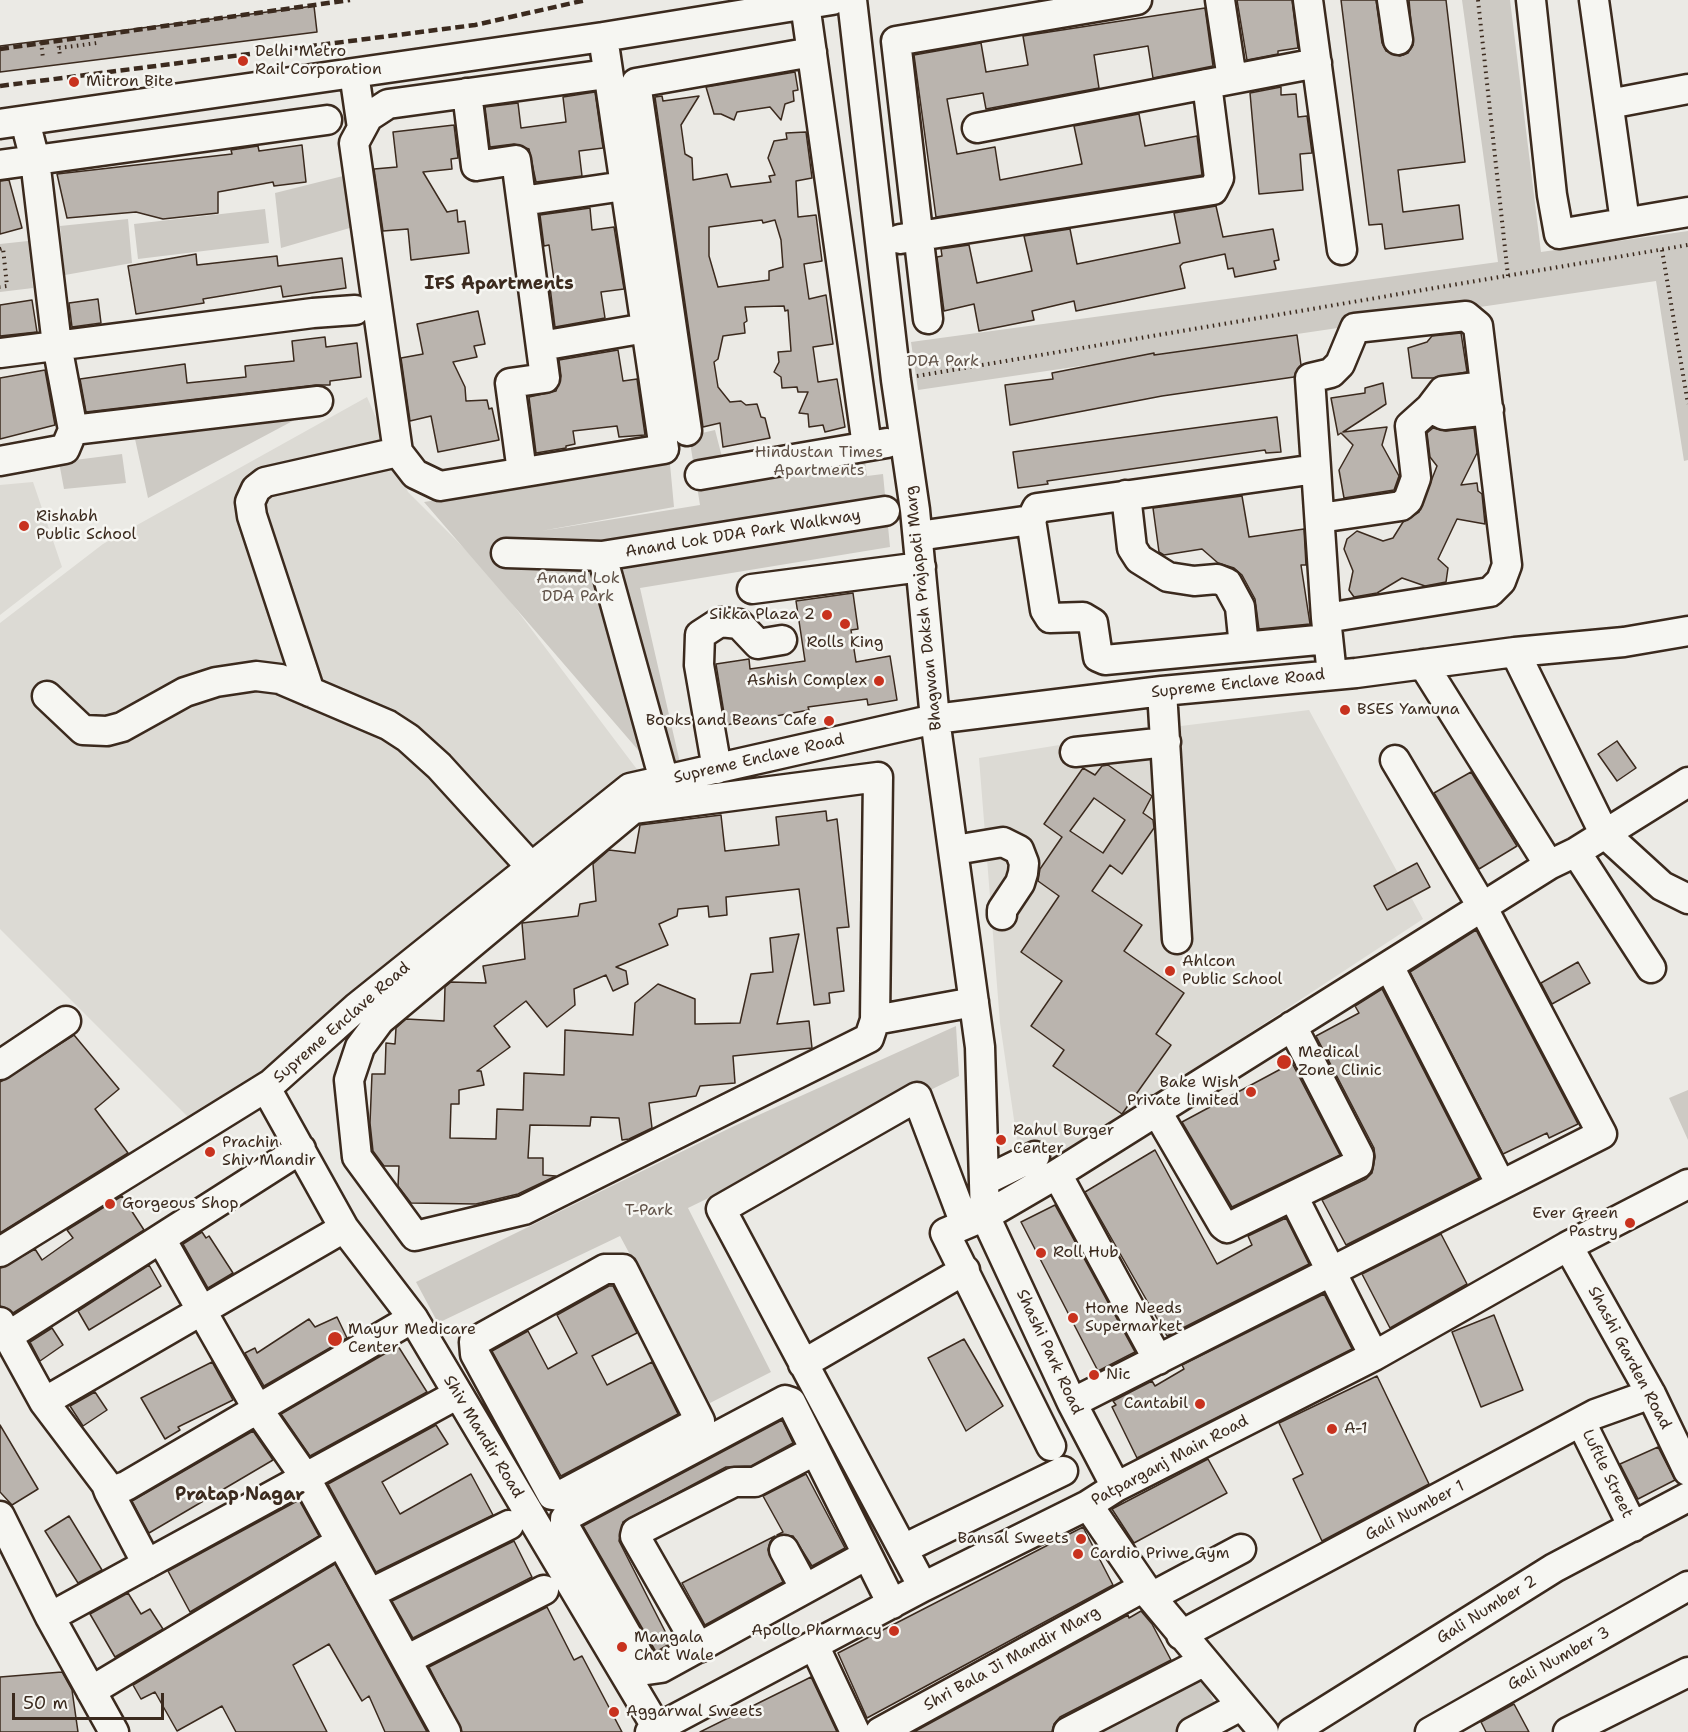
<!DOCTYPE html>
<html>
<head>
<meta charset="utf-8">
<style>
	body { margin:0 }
	#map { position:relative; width:1688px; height:1732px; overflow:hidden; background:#ebeae5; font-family:"Shantell Sans",sans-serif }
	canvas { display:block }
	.scale { position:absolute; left:12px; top:1693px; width:152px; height:27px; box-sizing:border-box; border:3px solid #3b2a1e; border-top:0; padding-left:8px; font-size:18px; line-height:21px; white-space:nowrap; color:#3b2a1e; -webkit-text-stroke:4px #f6f6f2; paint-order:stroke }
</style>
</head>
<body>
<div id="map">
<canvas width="1688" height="1732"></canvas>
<div class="scale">50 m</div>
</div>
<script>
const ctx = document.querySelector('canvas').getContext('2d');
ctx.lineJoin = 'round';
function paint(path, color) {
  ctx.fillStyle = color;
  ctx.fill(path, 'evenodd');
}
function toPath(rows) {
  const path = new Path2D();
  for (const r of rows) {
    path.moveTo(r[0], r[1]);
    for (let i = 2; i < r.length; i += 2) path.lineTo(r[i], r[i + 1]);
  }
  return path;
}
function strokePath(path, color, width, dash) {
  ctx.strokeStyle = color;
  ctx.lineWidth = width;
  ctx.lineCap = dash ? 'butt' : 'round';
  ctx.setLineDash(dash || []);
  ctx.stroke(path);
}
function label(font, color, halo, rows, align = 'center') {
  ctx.font = font + ' "Shantell Sans",sans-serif';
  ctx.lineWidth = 5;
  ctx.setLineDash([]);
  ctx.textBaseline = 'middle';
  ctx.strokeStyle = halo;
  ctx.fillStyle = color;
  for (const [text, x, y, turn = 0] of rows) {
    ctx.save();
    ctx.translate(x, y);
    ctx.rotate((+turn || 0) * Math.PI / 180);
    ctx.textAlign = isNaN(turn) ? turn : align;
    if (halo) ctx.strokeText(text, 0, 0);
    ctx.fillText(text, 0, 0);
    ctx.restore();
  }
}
paint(toPath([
	[367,397,408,492,489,573,639,772,197,1126,0,929,0,623,103,544],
	[33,482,62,567,0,615,0,485],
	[1309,710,1423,919,1023,1182,1000,1023,979,758,1165,728]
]), '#dcdad4');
paint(toPath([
	[1462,0,1510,0,1541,252,1688,231,1688,460,1684,461,1656,281,918,390,911,342,1498,262],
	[359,172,367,223,281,248,275,193],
	[265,209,269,243,138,259,134,224],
	[128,219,132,263,65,275,60,226],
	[28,241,33,288,0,292,0,244],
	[302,416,148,498,135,439],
	[715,430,722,457,861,432,867,476,883,474,890,547,640,588,683,776,664,780,424,502,670,464,674,507,541,531,700,505,689,436],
	[122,454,126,483,64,489,59,462],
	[956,1026,959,1076,688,1208,771,1372,710,1403,620,1236,438,1323,416,1282,732,1127],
	[1688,1090,1688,1140,1669,1098],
	[1200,1674,1219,1711,1179,1732,1088,1732]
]), '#cdcac4');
const building = toPath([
	[1237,0,1292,0,1298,48,1278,51,1278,54,1247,60,1237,0],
	[1341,0,1376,0,1382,43,1386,51,1400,56,1408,53,1413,45,1409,0,1446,0,1465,162,1398,170,1403,212,1459,205,1463,239,1385,249,1382,224,1369,225,1341,0],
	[314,6,317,32,0,72,0,46,314,6],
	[1205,8,1213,66,1153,78,1148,46,1094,55,1099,88,986,109,983,93,947,99,957,154,995,147,1000,180,1082,164,1074,126,1139,114,1145,146,1197,136,1202,175,936,217,914,55,981,43,986,72,1028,65,1023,36,1205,8],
	[795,72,798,90,793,91,794,101,785,104,781,120,770,107,737,112,734,120,721,114,714,114,706,87,795,72],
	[1281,87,1281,95,1296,94,1298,117,1307,116,1312,153,1300,154,1303,190,1259,194,1250,93,1281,87],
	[595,92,603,148,579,151,582,176,536,182,529,149,514,144,490,147,485,107,518,103,521,128,566,122,563,97,595,92],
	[662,96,663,101,699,96,681,125,685,154,692,158,693,180,727,174,731,187,771,182,769,176,775,175,768,158,774,141,787,139,786,133,806,132,812,178,796,181,798,217,816,215,822,261,804,264,809,299,826,295,833,344,813,347,818,382,837,379,845,427,825,432,823,425,809,427,808,414,799,413,808,392,798,392,797,387,782,388,781,377,774,372,779,362,778,352,791,351,788,310,785,311,784,306,745,307,747,321,744,323,745,333,723,336,718,359,714,362,718,387,730,402,741,401,746,405,757,404,761,417,765,418,770,438,723,447,720,423,703,427,655,97,662,96],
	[762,220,763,223,775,220,781,240,783,267,769,271,769,280,718,287,709,256,709,227,762,220],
	[454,125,458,158,451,159,452,169,423,172,447,212,457,210,458,222,465,221,469,253,411,260,408,229,383,231,374,169,397,167,393,132,454,125],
	[302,145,306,182,274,186,273,182,218,192,218,213,163,219,136,212,67,218,57,174,232,154,231,150,258,146,259,151,302,145],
	[9,180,22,228,0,234,0,181,9,180],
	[1216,206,1223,237,1273,229,1279,260,1274,261,1276,269,1235,277,1233,268,1228,269,1225,254,1183,263,1180,266,1185,288,1076,311,1074,301,1032,311,1034,320,979,331,974,304,944,311,937,257,942,256,941,249,969,245,977,283,1032,271,1024,236,1070,229,1077,264,1180,243,1174,213,1216,206],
	[590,208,592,230,614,227,624,289,601,292,605,318,555,327,550,287,555,287,549,245,544,246,540,215,590,208],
	[196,254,197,265,277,256,278,266,342,258,346,288,283,297,281,286,203,299,204,303,136,314,128,266,196,254],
	[98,299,101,323,72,327,69,303,98,299],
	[32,300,37,332,0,336,0,305,32,300],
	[478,311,485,344,474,346,477,357,453,362,465,387,466,401,487,400,489,409,492,408,499,440,438,452,431,416,410,421,401,358,423,354,417,324,478,311],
	[1461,333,1467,372,1433,378,1412,378,1408,348,1427,342,1432,336,1461,333],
	[1297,335,1301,365,1294,377,1162,396,1010,425,1005,385,1053,379,1052,373,1154,353,1154,355,1297,335],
	[325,337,326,347,357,343,361,377,330,381,330,385,316,385,86,412,80,379,185,364,187,383,246,377,245,366,294,361,292,341,325,337],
	[618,350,623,381,637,379,645,435,619,437,617,426,573,431,575,444,566,446,566,448,536,453,529,397,556,391,561,376,559,360,618,350],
	[45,370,55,425,0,439,0,378,45,370],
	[1383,383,1386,404,1343,432,1387,427,1382,445,1399,476,1394,490,1344,498,1339,470,1353,445,1341,433,1338,435,1331,398,1365,393,1365,388,1383,383],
	[1277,417,1281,452,1266,453,1265,450,1047,481,1048,484,1018,488,1013,452,1277,417],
	[1433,428,1446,431,1474,428,1477,453,1461,485,1477,483,1478,491,1482,494,1485,524,1457,519,1438,559,1448,568,1446,582,1425,586,1402,578,1377,593,1354,597,1349,590,1353,571,1344,549,1347,539,1357,531,1383,541,1393,538,1403,522,1419,512,1437,466,1430,457,1427,433,1433,428],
	[1242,496,1249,537,1304,529,1306,565,1301,565,1310,624,1259,629,1255,599,1242,575,1234,568,1218,563,1202,549,1164,555,1159,552,1153,508,1242,496],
	[853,593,858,629,851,630,856,662,890,656,897,700,868,705,867,699,808,707,809,710,726,725,716,664,749,659,750,669,805,661,796,601,853,593],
	[1617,741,1636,768,1617,781,1598,754,1617,741],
	[1108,765,1152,796,1143,813,1153,820,1154,828,1122,874,1110,865,1092,891,1142,925,1124,951,1184,993,1156,1034,1171,1045,1122,1114,1053,1066,1064,1050,1031,1026,1062,981,1021,952,1059,896,1038,881,1040,869,1062,837,1044,824,1083,768,1095,775,1102,766,1108,765],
	[1094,798,1125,820,1103,853,1070,831,1094,798],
	[1471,772,1517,846,1479,869,1434,793,1471,772],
	[826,811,827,821,837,819,849,927,837,928,844,991,829,993,830,1003,814,1005,799,889,726,897,727,915,709,917,708,906,678,909,677,916,659,924,668,945,616,967,626,971,628,984,613,991,606,975,574,989,575,1005,547,1027,526,1001,494,1026,510,1047,477,1071,481,1071,484,1085,459,1090,459,1104,451,1104,450,1138,496,1139,497,1109,523,1110,524,1073,564,1075,565,1030,633,1035,635,1003,658,984,695,999,695,1024,740,1023,751,974,773,972,770,938,799,934,777,1024,809,1021,812,1048,733,1056,735,1083,700,1086,696,1096,649,1103,652,1128,629,1139,622,1140,619,1118,591,1117,590,1126,530,1125,528,1158,543,1158,543,1175,556,1176,518,1194,476,1204,411,1203,398,1186,399,1166,384,1166,373,1151,370,1123,372,1074,385,1074,386,1043,395,1044,396,1028,406,1019,444,1021,445,987,451,982,486,983,483,966,525,959,522,923,578,916,580,904,596,901,593,864,609,850,635,853,640,825,721,815,725,851,779,845,776,817,826,811],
	[1417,863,1430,887,1387,910,1374,886,1417,863],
	[1476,930,1578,1124,1549,1138,1547,1133,1503,1154,1410,972,1476,930],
	[1578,962,1590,983,1552,1004,1541,983,1578,962],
	[1382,989,1479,1178,1346,1245,1322,1200,1366,1179,1372,1173,1375,1157,1374,1148,1316,1036,1359,1013,1355,1006,1382,989],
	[74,1035,119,1089,95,1109,128,1153,0,1233,0,1082,74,1035],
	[1292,1063,1340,1155,1232,1207,1182,1122,1292,1063],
	[1155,1150,1217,1264,1252,1245,1248,1236,1286,1218,1309,1264,1167,1336,1085,1192,1155,1150],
	[122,1196,144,1230,13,1313,0,1306,0,1268,35,1249,42,1260,73,1238,67,1230,122,1196],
	[1055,1205,1135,1352,1098,1371,1021,1222,1055,1205],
	[202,1232,206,1238,209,1236,233,1273,208,1288,183,1244,202,1232],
	[1441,1234,1467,1284,1390,1328,1362,1274,1441,1234],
	[149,1265,161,1286,89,1330,78,1311,149,1265],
	[609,1286,613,1286,637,1333,592,1356,607,1385,652,1362,678,1414,561,1476,492,1351,528,1331,548,1369,577,1353,557,1315,609,1286],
	[1324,1294,1352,1349,1137,1458,1112,1407,1116,1405,1113,1401,1152,1381,1155,1386,1184,1369,1182,1365,1324,1294],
	[1494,1315,1523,1390,1481,1407,1452,1332,1494,1315],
	[337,1317,347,1338,264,1386,245,1353,255,1348,257,1353,309,1319,315,1327,337,1317],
	[52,1328,63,1345,40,1361,30,1342,52,1328],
	[964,1339,1003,1406,966,1431,928,1358,964,1339],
	[398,1346,427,1392,310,1456,281,1414,398,1346],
	[212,1362,233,1400,178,1427,180,1430,165,1439,141,1398,212,1362],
	[1377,1376,1429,1484,1322,1541,1293,1479,1303,1474,1279,1423,1377,1376],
	[95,1392,107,1410,83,1426,70,1406,95,1392],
	[782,1420,793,1443,751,1466,726,1467,623,1522,619,1541,671,1643,656,1652,583,1526,782,1420],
	[0,1425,38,1489,12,1505,0,1492,0,1425],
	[436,1425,448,1444,382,1482,400,1514,471,1474,493,1515,376,1572,328,1484,436,1425],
	[253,1431,273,1460,149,1533,132,1501,253,1431],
	[1658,1447,1675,1480,1638,1499,1620,1464,1658,1447],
	[1208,1459,1227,1493,1134,1543,1112,1509,1208,1459],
	[806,1474,845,1548,812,1566,793,1536,777,1535,783,1532,763,1496,806,1474],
	[299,1500,319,1536,190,1612,168,1571,299,1500],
	[69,1516,102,1570,78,1583,45,1531,69,1516],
	[1083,1527,1113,1585,867,1718,838,1653,1083,1527],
	[775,1536,770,1542,768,1550,783,1582,705,1625,682,1583,775,1536],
	[514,1541,532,1577,413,1638,392,1601,514,1541],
	[335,1564,427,1732,385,1732,369,1696,362,1701,329,1644,293,1665,327,1732,236,1732,222,1706,177,1731,155,1692,141,1699,133,1685,335,1564],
	[128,1593,141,1614,150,1609,163,1629,115,1657,90,1614,128,1593],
	[547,1607,574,1660,582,1656,622,1732,462,1732,429,1667,547,1607],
	[1141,1611,1152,1624,1171,1660,1060,1717,1054,1724,1052,1732,914,1732,1128,1615,1129,1618,1141,1611],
	[62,1672,72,1690,78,1732,0,1732,0,1677,62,1672],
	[811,1677,837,1732,700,1732,801,1682,811,1677],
	[1514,1704,1529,1732,1486,1732,1481,1722,1514,1704]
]);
paint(building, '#bab4ae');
strokePath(building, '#3b2a1e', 1.5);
const minor = toPath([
	[852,0,896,380,915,510,935,719,980,1047,985,1216,1072,1403,1116,1487],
	[1220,0,1232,79],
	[1308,0,1342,250],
	[1392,0,1398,40],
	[1531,0,1552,195,1559,234,1688,212],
	[1594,0,1625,222],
	[805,4,867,446],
	[603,37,664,449,440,486,415,474,398,452,354,143,368,117,388,104,607,74],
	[354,73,362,128],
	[467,93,476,166,516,160,545,378,510,383,522,472],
	[1609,104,1688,89],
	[0,124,603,37,832,0],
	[977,128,1317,63],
	[0,165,327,120],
	[522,201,624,186],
	[900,239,1213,190,1219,178,1207,84],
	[928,319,896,41,1137,0],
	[541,346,646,328],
	[0,353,313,313,355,310],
	[1485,386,1443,391,1430,408,1444,415,1489,410],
	[73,430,318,401],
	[687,431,636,83,812,52],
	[0,461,65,449,73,430,57,345,35,160,25,121],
	[1316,469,1037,508,1031,520,1045,610,1050,618,1083,617,1093,623,1098,657,1105,660,1328,639],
	[700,475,887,443],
	[1126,495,1132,548,1139,559,1168,577,1194,581,1217,579,1227,583,1240,607,1244,647],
	[1320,518,1401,506,1408,500,1416,478,1410,426,1430,408],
	[918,536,1031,520],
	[506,553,602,556,885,511],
	[602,556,664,780],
	[752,589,921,567],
	[1326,618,1490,592,1501,581,1507,565,1478,326,1466,316,1355,328,1340,364,1331,373,1310,378,1326,618,1332,675],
	[1515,652,1604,833,1662,886,1688,899],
	[1423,664,1549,865],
	[1162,691,1177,939],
	[310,692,252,516,250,502,256,489,265,482,398,452],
	[47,696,83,730,107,731,122,727,185,692,216,682,256,676,280,679,388,725,408,738,439,766,531,867],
	[1075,752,1166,742],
	[717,769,699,665,700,635,720,622,739,624,758,644,782,640],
	[955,850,1003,842,1019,850,1024,863,1023,873,1020,883,1002,910,1002,915],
	[1576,852,1651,968],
	[1389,966,1501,1185],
	[875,1020,878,777,633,809,380,1020,360,1047,349,1080,357,1157,415,1236,524,1210,869,1038,875,1020,974,1002],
	[0,1065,66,1021],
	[266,1088,344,1228,413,1318,657,1728],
	[1156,1110,1223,1225,1227,1228,1358,1164,1359,1156,1292,1026],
	[1057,1174,1158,1360],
	[984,1181,1035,1156],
	[1293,1196,1374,1356],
	[161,1239,257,1408,305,1477,446,1732],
	[1568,1246,1651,1394,1688,1471],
	[0,1252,271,1084,357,1007,630,788,935,719,1162,691,1356,673,1515,652,1624,642,1688,631],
	[605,1269,623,1269,700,1421,559,1496,552,1495,475,1354,474,1342,605,1269],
	[0,1322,44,1402,106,1484,109,1492,126,1486,413,1318],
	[8,1336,301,1149],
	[803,1364,965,1270],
	[44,1402,344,1228],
	[1072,1403,1602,1134,1483,908,1395,760],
	[1581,1422,1633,1527],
	[1051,1446,945,1233,985,1216,1057,1174,1549,865,1576,852,1688,782],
	[109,1492,147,1564],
	[1088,1505,1151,1597,1264,1732],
	[0,1516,50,1617,114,1732],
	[903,1549,1063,1471],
	[784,1550,805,1589],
	[865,1556,661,1668,647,1670,565,1527,565,1519,569,1515,785,1400,791,1402,892,1604],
	[923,1587,721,1209,917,1097,965,1224],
	[371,1593,509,1525],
	[1151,1597,1241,1549],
	[50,1617,458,1394],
	[1181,1635,1595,1414,1651,1394],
	[814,1645,855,1732],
	[699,1648,635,1536,636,1532,734,1482,755,1482,814,1451],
	[408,1659,544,1590],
	[91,1691,340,1542],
	[650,1732,923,1587,1088,1505,1116,1487,1374,1356,1568,1246,1688,1184],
	[880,1732,1144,1587],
	[1068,1732,1203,1662],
	[1192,1732,1241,1706],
	[1292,1732,1554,1568,1688,1497],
	[1430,1732,1688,1586],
	[1568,1732,1688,1672]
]);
strokePath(minor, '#3b2a1e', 33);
strokePath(toPath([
	[1478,0,1508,276],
	[58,40,60,56],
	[41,42,43,58],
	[59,48,97,43],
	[0,249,3,248,7,286,0,287],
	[1662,250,1688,404],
	[917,376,1688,245]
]), '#3b2a1e', 4, [1.5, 4.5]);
strokePath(minor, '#f6f6f2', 28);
strokePath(toPath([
	[0,49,350,0],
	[0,86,475,25,586,0]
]), '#3b2a1e', 4.5, [9, 4.5]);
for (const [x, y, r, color] of [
	[243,61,6,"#c8321e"],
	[74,82,6,"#c8321e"],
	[24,526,6,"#c8321e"],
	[827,615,6,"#c8321e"],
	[845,624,6,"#c8321e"],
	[879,681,6,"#c8321e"],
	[1345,710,6,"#c8321e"],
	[829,721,6,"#c8321e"],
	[1170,971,6,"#c8321e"],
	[1284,1062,8,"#c8321e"],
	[1251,1092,6,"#c8321e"],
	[1001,1140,6,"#c8321e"],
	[210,1152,6,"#c8321e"],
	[110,1204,6,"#c8321e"],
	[1630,1223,6,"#c8321e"],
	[1041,1253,6,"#c8321e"],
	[1073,1318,6,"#c8321e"],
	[335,1339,8,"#c8321e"],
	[1094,1375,6,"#c8321e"],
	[1200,1404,6,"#c8321e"],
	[1332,1429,6,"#c8321e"],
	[1081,1539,6,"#c8321e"],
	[1078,1554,6,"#c8321e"],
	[894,1631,6,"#c8321e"],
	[622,1647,6,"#c8321e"],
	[614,1712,6,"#c8321e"]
]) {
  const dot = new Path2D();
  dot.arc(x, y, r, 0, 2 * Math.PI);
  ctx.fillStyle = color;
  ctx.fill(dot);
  strokePath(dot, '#f6f6f2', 2);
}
label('16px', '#3b2a1e', '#f6f6f2', [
	["Delhi Metro",255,52],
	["Rail Corporation",255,70],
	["Mitron Bite",86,82],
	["Rishabh",36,517],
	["Public School",36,535],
	["Sikka Plaza 2",815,615,"right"],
	["Rolls King",845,643,"center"],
	["Ashish Complex",867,681,"right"],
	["BSES Yamuna",1357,710],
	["Books and Beans Cafe",817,721,"right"],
	["Ahlcon",1182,962],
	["Public School",1182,980],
	["Medical",1298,1053],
	["Zone Clinic",1298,1071],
	["Bake Wish",1239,1083,"right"],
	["Private limited",1239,1101,"right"],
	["Rahul Burger",1013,1131],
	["Center",1013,1149],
	["Prachin",222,1143],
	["Shiv Mandir",222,1161],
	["Gorgeous Shop",122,1204],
	["Ever Green",1618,1214,"right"],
	["Pastry",1618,1232,"right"],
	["Roll Hub",1053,1253],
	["Home Needs",1085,1309],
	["Supermarket",1085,1327],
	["Mayur Medicare",348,1330],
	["Center",348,1348],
	["Nic",1106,1375],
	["Cantabil",1188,1404,"right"],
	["A-1",1344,1429],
	["Bansal Sweets",1069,1539,"right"],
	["Cardio Priwe Gym",1090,1554],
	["Apollo Pharmacy",882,1631,"right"],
	["Mangala",634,1638],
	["Chat Wale",634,1656],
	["Aggarwal Sweets",626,1712]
], 'left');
label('16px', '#605248', '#f6f6f2', [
	["DDA Park",943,362],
	["Hindustan Times",819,453],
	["Apartments",819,471],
	["Anand Lok",578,579],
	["DDA Park",578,597],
	["T-Park",649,1211]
]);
label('16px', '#3b2a1e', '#f6f6f2', [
	["Anand Lok DDA Park Walkway",743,534,-9],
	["Bhagwan Daksh Prajapati Marg",924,608,-96],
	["Supreme Enclave Road",1238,684,-6],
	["Supreme Enclave Road",759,759,-13],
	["Supreme Enclave Road",342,1023,-41],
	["Shashi Park Road",1049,1352,65],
	["Shashi Garden Road",1629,1358,62],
	["Shiv Mandir Road",483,1437,59],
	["Patparganj Main Road",1170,1461,-28],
	["Luftle Street",1607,1474,64],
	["Gali Number 1",1415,1511,-28],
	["Gali Number 2",1487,1610,-32],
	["Shri Bala Ji Mandir Marg",1012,1659,-29],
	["Gali Number 3",1559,1659,-29]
]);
label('bold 18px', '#3b2a1e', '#f6f6f2', [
	["IFS Apartments",499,284],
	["Pratap Nagar",240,1495]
]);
</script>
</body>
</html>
